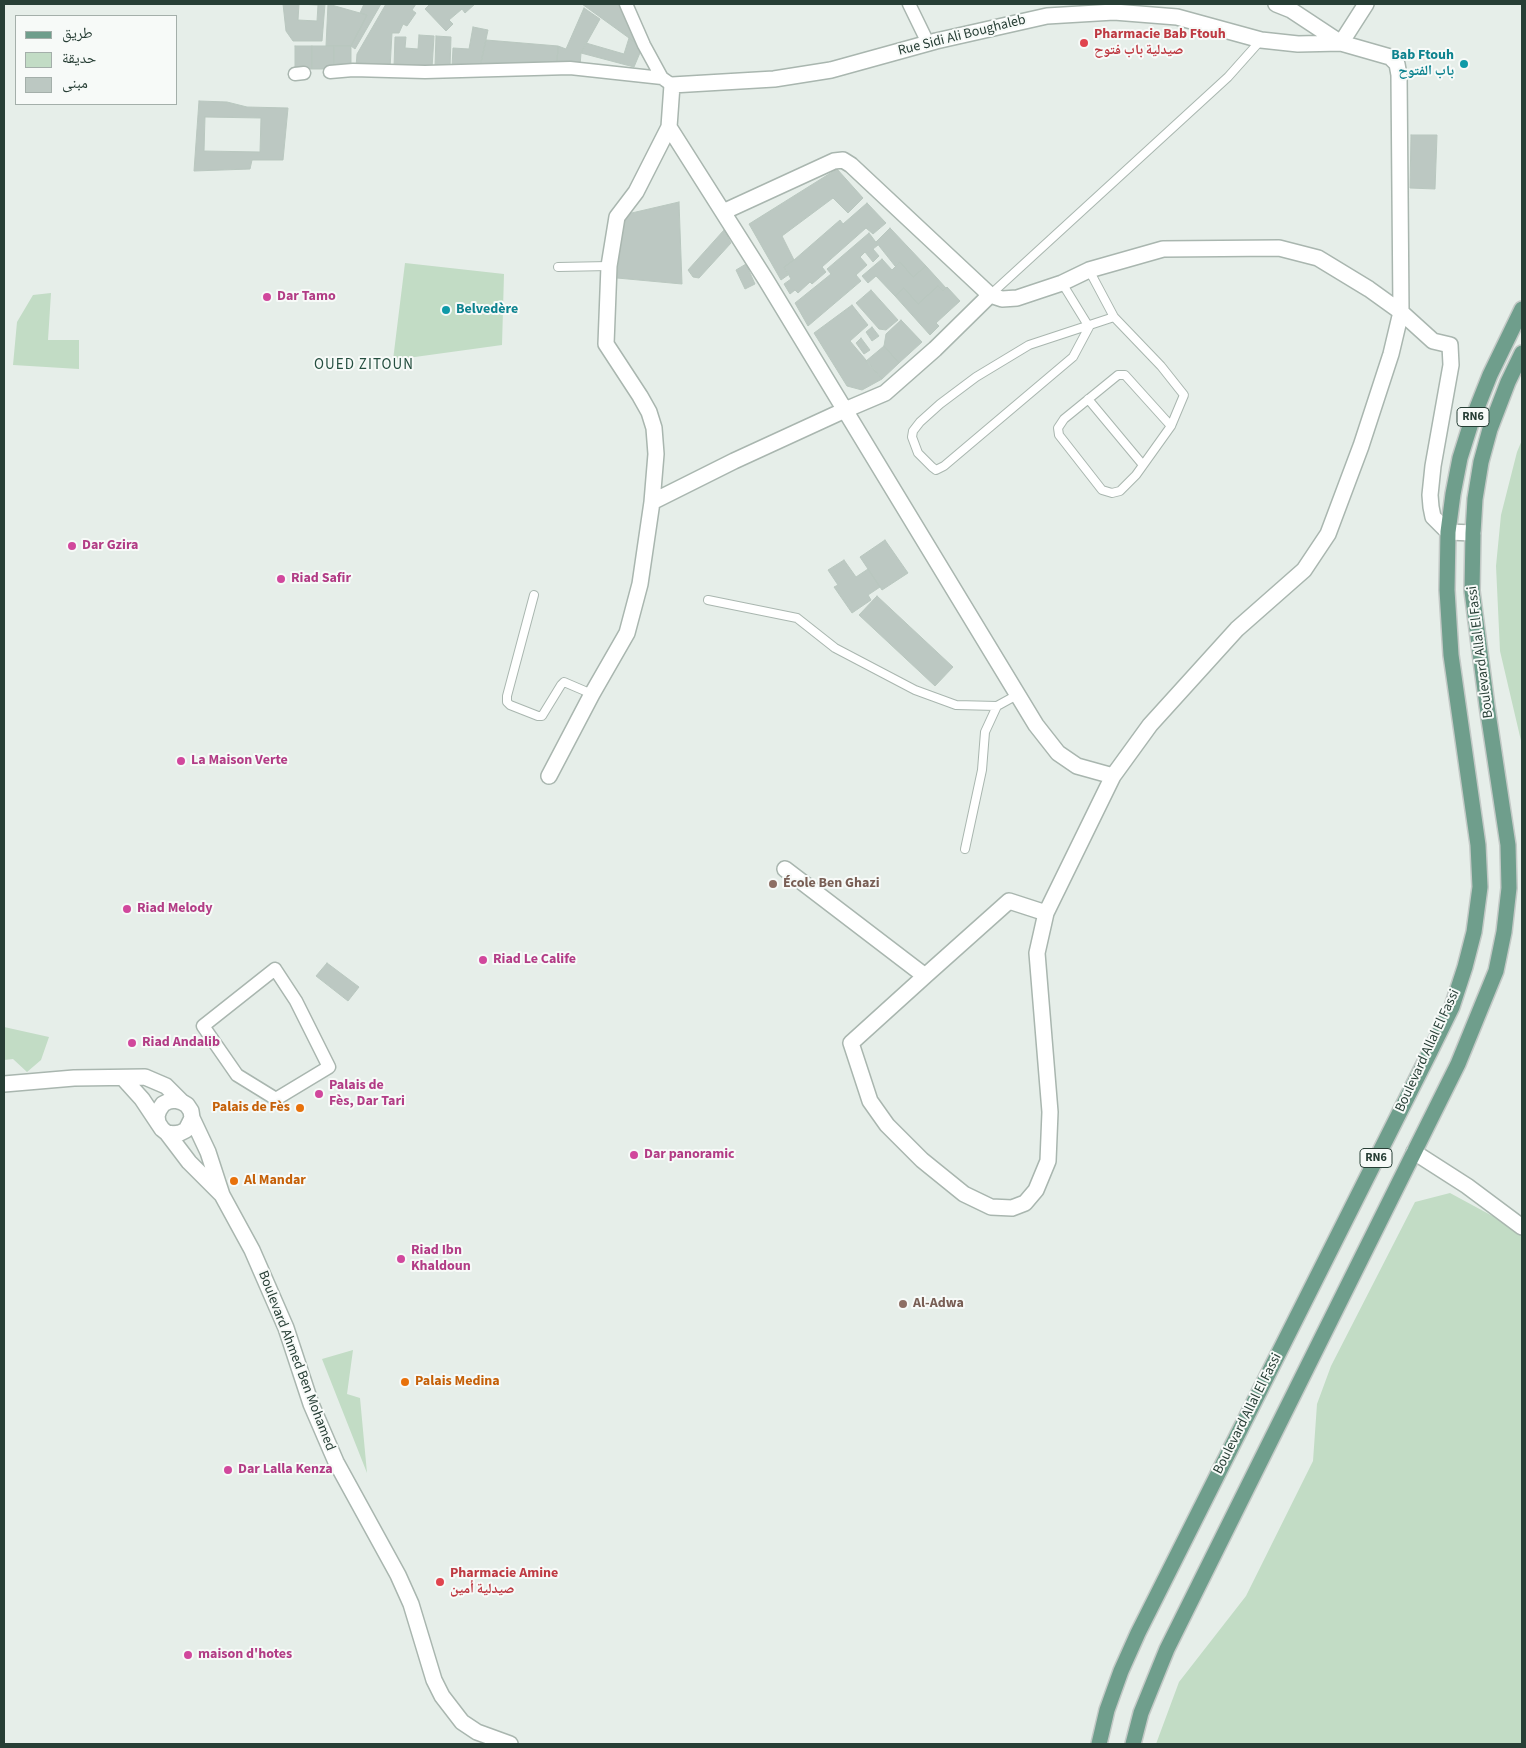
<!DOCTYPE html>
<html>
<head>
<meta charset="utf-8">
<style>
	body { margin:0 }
	#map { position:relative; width:1526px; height:1748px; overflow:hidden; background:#e6eee9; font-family:"Source Sans 3","Noto Naskh Arabic",sans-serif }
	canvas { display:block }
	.frame { position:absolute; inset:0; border:5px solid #273e35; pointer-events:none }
	.legend { position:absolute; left:15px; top:15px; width:162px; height:90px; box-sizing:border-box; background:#f7faf8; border:1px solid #a4afaa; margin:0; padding:6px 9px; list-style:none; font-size:15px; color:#273e35 }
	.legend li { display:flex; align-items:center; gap:10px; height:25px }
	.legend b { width:25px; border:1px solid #a4afaa }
</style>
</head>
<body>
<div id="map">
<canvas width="1526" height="1748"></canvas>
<div class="frame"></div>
<ul class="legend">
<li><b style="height:6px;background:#6f9e8c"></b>طريق</li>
<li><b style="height:14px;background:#c2dcc5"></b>حديقة</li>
<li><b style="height:14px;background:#bcc8c2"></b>مبنى</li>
</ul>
</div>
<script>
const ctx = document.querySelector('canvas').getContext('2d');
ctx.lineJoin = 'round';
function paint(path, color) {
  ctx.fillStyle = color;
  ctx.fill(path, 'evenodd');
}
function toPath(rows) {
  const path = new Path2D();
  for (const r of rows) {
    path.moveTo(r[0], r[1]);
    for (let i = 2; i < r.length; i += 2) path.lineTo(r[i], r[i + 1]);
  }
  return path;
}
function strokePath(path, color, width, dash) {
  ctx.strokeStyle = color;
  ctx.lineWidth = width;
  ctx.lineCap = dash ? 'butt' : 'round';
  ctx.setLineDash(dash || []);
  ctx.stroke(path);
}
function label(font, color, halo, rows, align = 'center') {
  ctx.font = font + ' "Source Sans 3","Noto Naskh Arabic",sans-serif';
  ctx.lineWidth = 4;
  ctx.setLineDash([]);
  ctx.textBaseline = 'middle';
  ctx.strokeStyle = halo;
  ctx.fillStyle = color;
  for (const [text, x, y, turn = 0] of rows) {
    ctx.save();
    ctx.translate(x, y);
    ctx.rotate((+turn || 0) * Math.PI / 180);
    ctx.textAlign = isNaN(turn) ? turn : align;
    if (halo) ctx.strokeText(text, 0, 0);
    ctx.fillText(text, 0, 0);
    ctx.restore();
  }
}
paint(toPath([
	[405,263,504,274,502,345,393,360],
	[51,293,48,340,79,340,79,369,13,365,17,322,33,295],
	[1522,440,1522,745,1500,651,1496,566,1501,515,1517,452],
	[4,1027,49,1037,41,1060,27,1072,13,1059,4,1060],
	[1450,1193,1522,1232,1522,1744,1156,1744,1179,1682,1246,1596,1313,1461,1317,1404,1331,1366,1415,1202],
	[353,1350,347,1394,360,1398,367,1473,322,1359]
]), '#c2dcc5');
const building = toPath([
	[283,4,325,4,322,41,293,41,286,31,283,4],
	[299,4,318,5,317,21,298,20,299,4],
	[328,4,367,15,351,46,326,46,328,4],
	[364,4,381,4,355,49,351,46,367,15,360,13,364,4],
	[386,4,416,4,412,10,416,13,407,26,403,24,399,33,392,33,390,68,356,67,357,54,386,4],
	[430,4,475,4,465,13,462,9,449,20,453,24,446,31,425,9,430,4],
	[582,4,621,4,642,48,629,38,582,4],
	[584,8,600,19,581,53,580,66,557,63,558,46,566,49,584,8],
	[473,27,488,30,480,67,452,67,453,48,469,49,473,27],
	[419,35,434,36,432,68,394,67,395,37,406,37,405,48,418,49,419,35],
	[436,36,451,37,450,68,435,67,436,36],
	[629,38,642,48,634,67,581,53,586,43,624,54,629,38],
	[486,40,558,46,557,63,480,67,486,40],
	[295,46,312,46,312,69,295,69,295,46],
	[312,46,334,46,334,69,312,69,312,46],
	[334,46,351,46,351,69,334,69,334,46],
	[199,101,227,102,247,107,288,108,283,160,252,160,250,169,194,171,199,101],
	[205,117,261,118,260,152,204,151,205,117],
	[1411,135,1437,135,1435,189,1410,188,1411,135],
	[837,169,863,198,848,213,833,198,782,236,794,260,784,267,788,275,781,280,749,224,837,169],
	[679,202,682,284,617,278,623,215,679,202],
	[867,203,886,223,873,234,866,228,822,267,826,272,812,284,810,282,798,293,795,290,790,294,784,284,791,279,784,267,794,260,840,220,843,224,867,203],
	[890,228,926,266,913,277,900,262,895,266,876,242,890,228],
	[724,230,731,243,699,278,693,277,688,270,724,230],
	[869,233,878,245,873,249,879,256,873,262,865,252,860,257,867,265,856,275,861,281,808,326,795,303,831,274,827,269,869,233],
	[882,259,892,270,900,262,913,277,926,266,946,288,943,291,938,286,918,304,904,288,895,296,876,276,868,283,862,276,882,259],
	[746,264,755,284,745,289,736,270,746,264],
	[938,286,943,291,947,287,960,301,936,323,939,326,930,335,895,296,904,288,918,304,938,286],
	[871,290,898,320,886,330,879,329,856,303,871,290],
	[852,305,868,325,850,341,882,379,862,390,847,386,814,333,852,305],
	[901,320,922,342,899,363,884,346,886,334,901,320],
	[872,327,879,336,872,341,866,332,872,327],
	[861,338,870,350,864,354,856,343,861,338],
	[884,346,899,363,882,379,866,361,884,346],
	[885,540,908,573,882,590,860,557,885,540],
	[844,560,856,577,868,569,880,587,868,595,871,600,852,613,834,587,838,585,828,570,844,560],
	[877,596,953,667,935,686,859,615,877,596],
	[327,963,359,987,348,1001,316,976,327,963]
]);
paint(building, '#bcc8c2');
strokePath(building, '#b9c7bf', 1);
const service = toPath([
	[558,267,609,266],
	[1089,270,1114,317,1161,366,1184,395,1171,426,1136,475,1120,491,1112,493,1102,490,1059,435,1058,428,1064,419,1118,375,1125,375,1171,426],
	[1062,283,1089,327],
	[990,295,1228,77,1261,40],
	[1089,327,1073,357,944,466,936,470,932,467,918,453,912,437,913,431,920,422,940,404,976,377,1029,345,1114,317],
	[1088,399,1143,465],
	[534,595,507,696,507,702,510,705,538,716,542,716,561,685,564,682,592,694],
	[708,600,797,618,835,648,915,690,956,705,997,706,1017,695],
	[965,849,982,770,985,732,997,706]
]);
const pedestrian = toPath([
	[626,4,644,45,662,78],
	[909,4,928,43],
	[330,72,353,70,425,72,570,68,662,78,672,85],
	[295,74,304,73],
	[275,969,296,1001,329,1067,276,1099,237,1075,203,1026,275,969]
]);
const minor = toPath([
	[1341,43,1366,4],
	[723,212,834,161,843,160,851,165,990,295,1002,299,1017,298,1062,283,1089,270,1163,249,1279,248,1318,258,1369,289,1401,312,1433,341,1450,345,1451,365,1433,466,1430,495,1431,507,1433,517,1448,532,1473,533],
	[652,502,734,461,845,410,885,393,935,349,990,295],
	[549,776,592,694,627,633,640,584,652,502,656,454,654,428,649,412,640,396,606,344,609,266,617,217,636,192,669,127],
	[1113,776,1077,766,1058,753,1036,725,766,280,669,127,672,85,774,79,831,70,936,41,1047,16,1114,12,1177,17,1261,40,1298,44,1341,43],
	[785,869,925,976,1009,901,1046,913],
	[925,976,851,1043,870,1101,887,1125,922,1160,964,1194,991,1207,1012,1208,1025,1203,1036,1190,1048,1161,1050,1112,1037,953,1046,913,1113,776,1150,725,1237,629,1304,570,1328,534,1361,446,1391,354,1401,312,1399,75,1397,64,1390,57,1341,43,1291,10,1276,4],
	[123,1078,142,1099,162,1129,167,1133,189,1162,221,1194],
	[4,1084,74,1078,145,1077,166,1086,182,1102],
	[158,1123,157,1116,159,1110,163,1104,169,1101,175,1100,182,1102,187,1105,191,1111,192,1118,208,1152,222,1195,252,1250,286,1328,311,1404,336,1462,398,1575,411,1604,434,1680,442,1696,462,1722,477,1732,510,1744],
	[167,1133,174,1134,180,1133,186,1130,192,1118],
	[1414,1152,1467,1186,1522,1227]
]);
const primary = toPath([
	[1099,1744,1107,1710,1121,1671,1138,1633,1430,1052,1452,1007,1465,967,1474,932,1480,887,1478,845,1451,655,1447,590,1448,532,1453,494,1460,458,1471,423,1490,375,1522,309],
	[1133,1744,1141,1713,1167,1649,1458,1064,1496,971,1504,932,1509,888,1508,845,1487,706,1472,591,1473,533,1475,499,1481,462,1490,429,1508,382,1522,353]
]);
strokePath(service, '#a9b6af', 10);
strokePath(pedestrian, '#a9b6af', 15);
strokePath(minor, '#a9b6af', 18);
strokePath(primary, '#c3c9c6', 18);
strokePath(service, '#fff', 8);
strokePath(pedestrian, '#fff', 12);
strokePath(minor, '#fff', 15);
strokePath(primary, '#6f9e8c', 15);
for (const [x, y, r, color] of [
	[1084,43,5,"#e0444e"],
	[1464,64,5,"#0f9aa8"],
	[267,297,5,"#d1479c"],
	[446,310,5,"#0f9aa8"],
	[72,546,5,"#d1479c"],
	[281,579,5,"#d1479c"],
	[181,761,5,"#d1479c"],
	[773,884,5,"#8d6e63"],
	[127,909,5,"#d1479c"],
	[483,960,5,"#d1479c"],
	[132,1043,5,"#d1479c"],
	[319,1094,5,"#d1479c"],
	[300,1108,5,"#e8710a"],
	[634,1155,5,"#d1479c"],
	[234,1181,5,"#e8710a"],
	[401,1259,5,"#d1479c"],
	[903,1304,5,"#8d6e63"],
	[405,1382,5,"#e8710a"],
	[228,1470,5,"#d1479c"],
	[440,1582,5,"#e0444e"],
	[188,1655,5,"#d1479c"]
]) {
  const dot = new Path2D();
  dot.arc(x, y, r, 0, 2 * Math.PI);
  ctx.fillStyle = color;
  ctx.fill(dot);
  strokePath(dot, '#f7faf8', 2);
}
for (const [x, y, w] of [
	[1473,417,32],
	[1376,1158,32]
]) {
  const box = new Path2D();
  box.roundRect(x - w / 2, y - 9.5, w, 19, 4);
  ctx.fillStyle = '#f7faf8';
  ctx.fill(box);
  strokePath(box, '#273e35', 1);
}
label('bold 12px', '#273e35', null, [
	["RN6",1473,417],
	["RN6",1376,1158]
]);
label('bold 14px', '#be3a42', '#f7faf8', [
	["Pharmacie Bab Ftouh",1094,35],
	["صيدلية باب فتوح",1094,51],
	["Pharmacie Amine",450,1574],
	["صيدلية أمين",450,1590]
], 'left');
label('14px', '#273e35', '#f7faf8', [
	["Rue Sidi Ali Boughaleb",962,36,-14],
	["Boulevard Allal El Fassi",1481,652,-97],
	["Boulevard Allal El Fassi",1428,1051,-65],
	["Boulevard Ahmed Ben Mohamed",296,1361,69],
	["Boulevard Allal El Fassi",1248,1414,-63]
]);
label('bold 14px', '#0d838f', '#f7faf8', [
	["Bab Ftouh",1454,56],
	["باب الفتوح",1454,72],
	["Belvedère",456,310,"left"]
], 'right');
label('bold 14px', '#b23c85', '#f7faf8', [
	["Dar Tamo",277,297],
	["Dar Gzira",82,546],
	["Riad Safir",291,579],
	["La Maison Verte",191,761],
	["Riad Melody",137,909],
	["Riad Le Calife",493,960],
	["Riad Andalib",142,1043],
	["Palais de",329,1086],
	["Fès, Dar Tari",329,1102],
	["Dar panoramic",644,1155],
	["Riad Ibn",411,1251],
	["Khaldoun",411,1267],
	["Dar Lalla Kenza",238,1470],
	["maison d'hotes",198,1655]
], 'left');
label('bold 14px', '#785e54', '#f7faf8', [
	["École Ben Ghazi",783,884],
	["Al-Adwa",913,1304]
], 'left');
label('bold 14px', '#c56008', '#f7faf8', [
	["Palais de Fès",290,1108,"right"],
	["Al Mandar",244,1181],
	["Palais Medina",415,1382]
], 'left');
ctx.letterSpacing = '1px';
label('15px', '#244e3f', '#f7faf8', [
	["OUED ZITOUN",364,366]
]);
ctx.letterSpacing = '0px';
</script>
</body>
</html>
